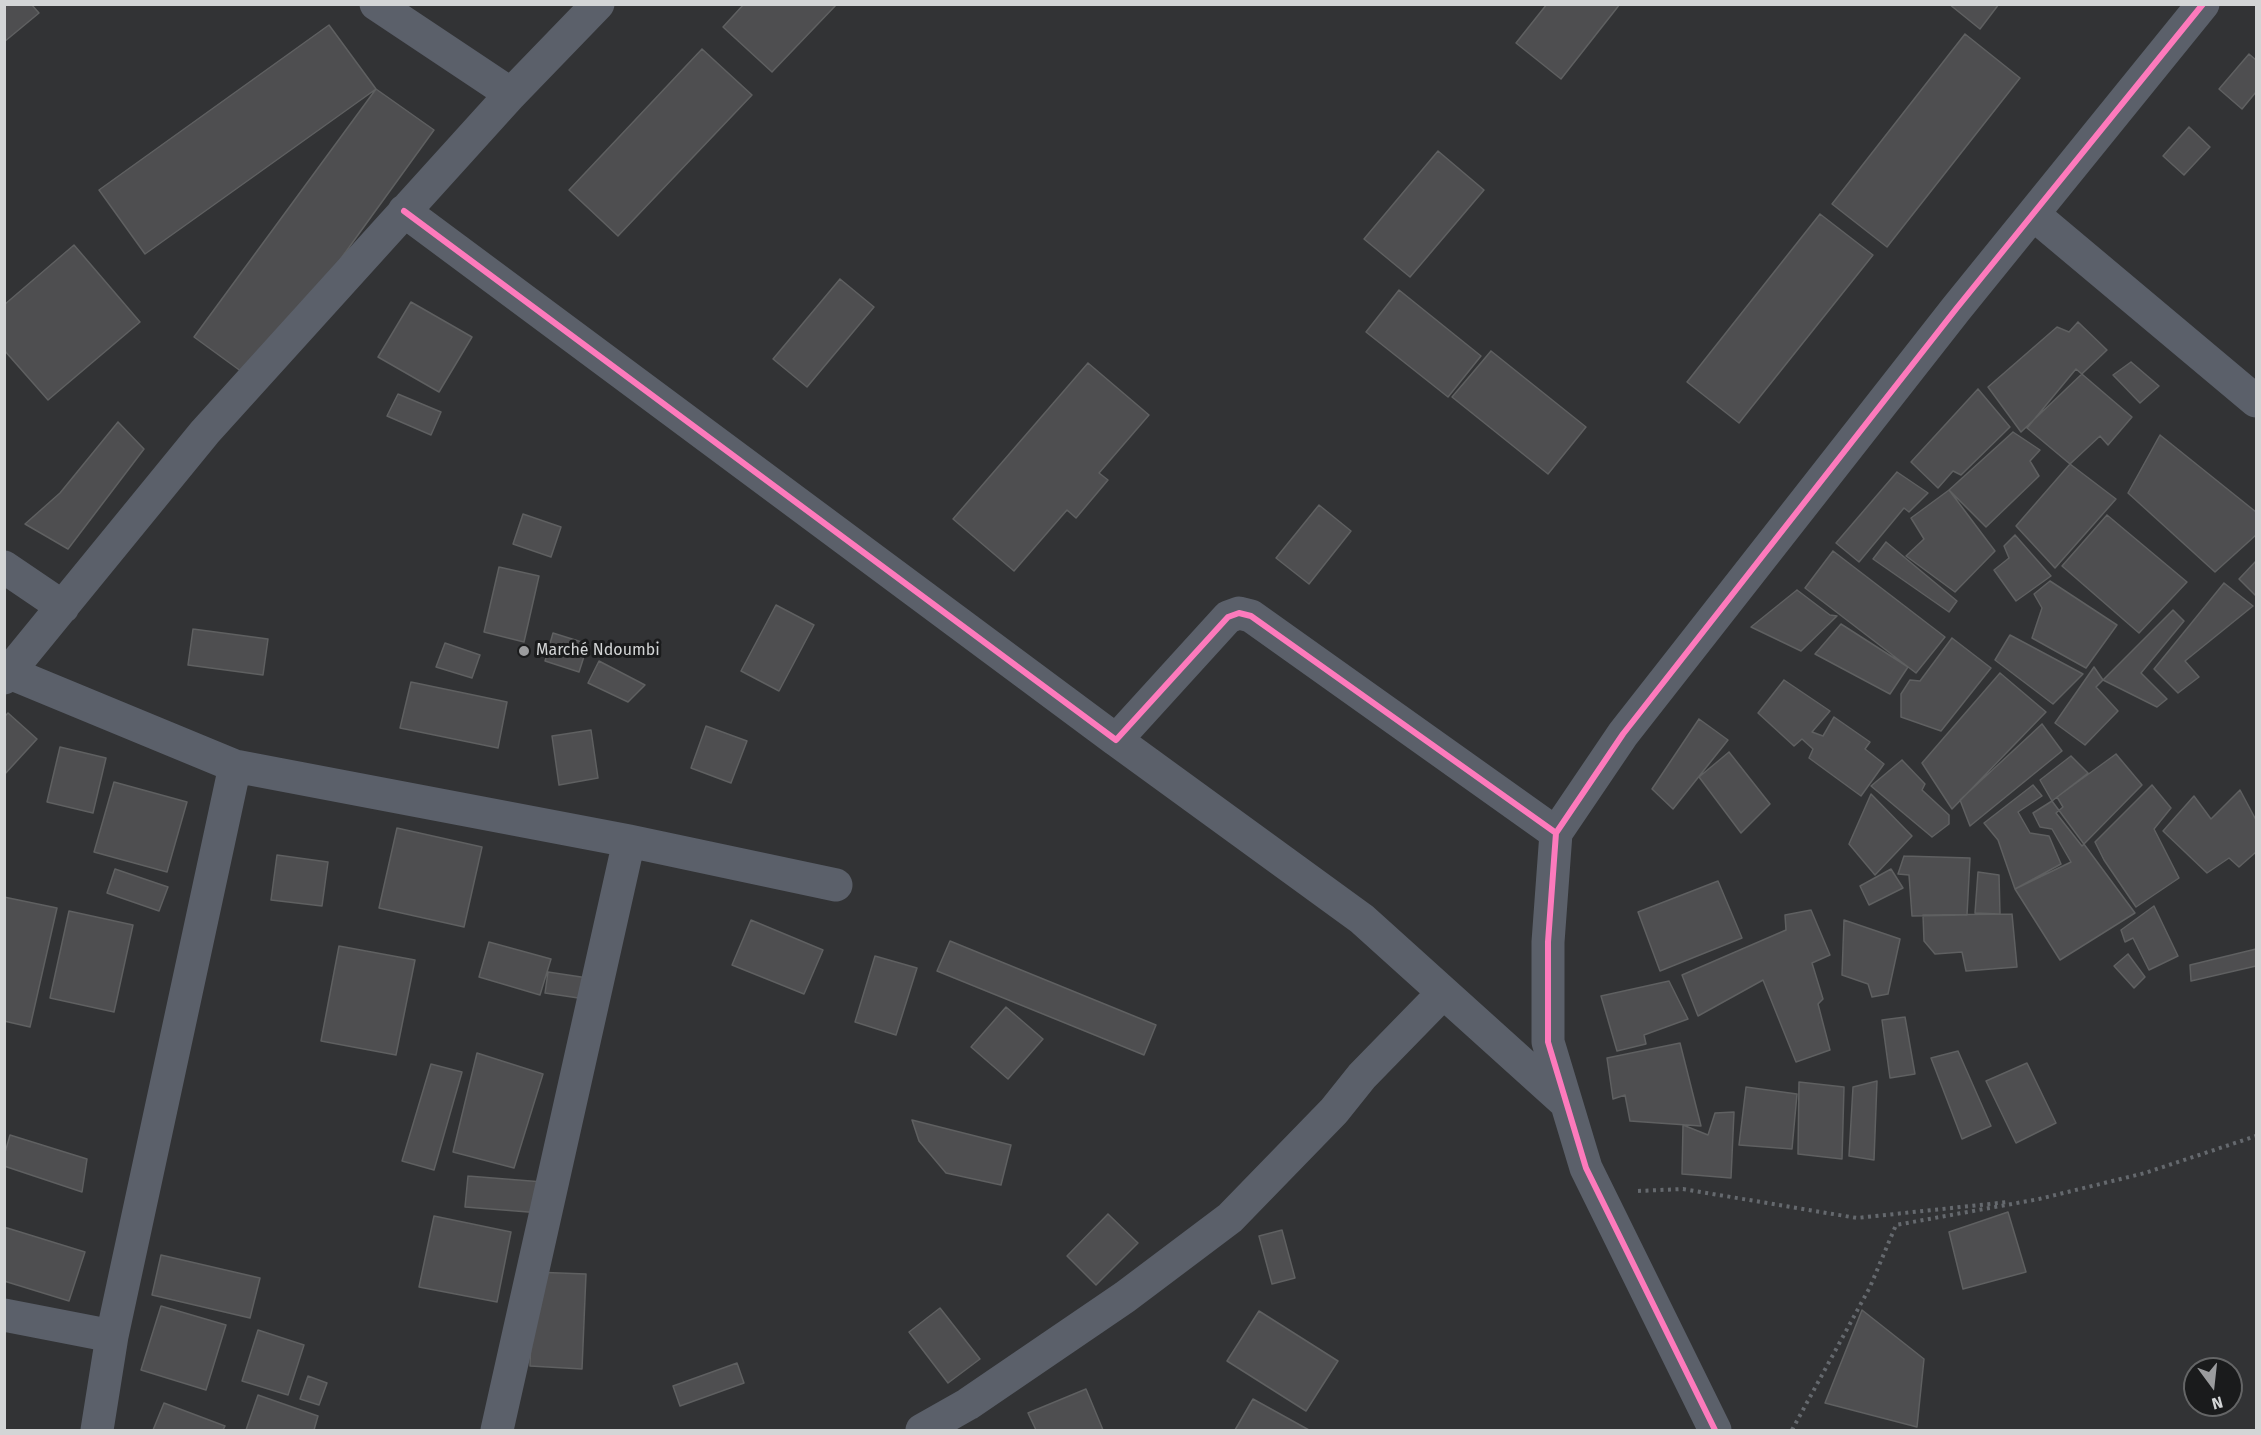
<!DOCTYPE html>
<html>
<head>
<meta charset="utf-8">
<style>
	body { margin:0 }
	#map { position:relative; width:2261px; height:1435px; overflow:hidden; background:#323335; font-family:"Fira Sans",sans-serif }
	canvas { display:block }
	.frame { position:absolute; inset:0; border:6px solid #d3d5d6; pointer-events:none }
	.north { position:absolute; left:2183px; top:1357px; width:60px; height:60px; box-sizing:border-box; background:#1a1b1c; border:2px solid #646566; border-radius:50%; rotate:165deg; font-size:16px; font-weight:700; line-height:24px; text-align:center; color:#d3d5d6 }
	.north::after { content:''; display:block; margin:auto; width:21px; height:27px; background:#9b9c9e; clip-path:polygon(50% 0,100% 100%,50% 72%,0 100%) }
</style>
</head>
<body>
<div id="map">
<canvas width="2261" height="1435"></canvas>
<div class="frame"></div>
<div class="north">N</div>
</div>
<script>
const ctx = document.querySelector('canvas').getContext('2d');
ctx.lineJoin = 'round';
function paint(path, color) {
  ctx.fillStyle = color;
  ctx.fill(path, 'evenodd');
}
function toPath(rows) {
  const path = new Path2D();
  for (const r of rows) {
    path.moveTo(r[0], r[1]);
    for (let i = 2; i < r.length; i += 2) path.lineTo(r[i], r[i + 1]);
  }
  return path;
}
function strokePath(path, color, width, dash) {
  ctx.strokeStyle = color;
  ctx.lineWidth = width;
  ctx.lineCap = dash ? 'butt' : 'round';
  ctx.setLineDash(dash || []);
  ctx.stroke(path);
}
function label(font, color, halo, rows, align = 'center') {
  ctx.font = font + ' "Fira Sans",sans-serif';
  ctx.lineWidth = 6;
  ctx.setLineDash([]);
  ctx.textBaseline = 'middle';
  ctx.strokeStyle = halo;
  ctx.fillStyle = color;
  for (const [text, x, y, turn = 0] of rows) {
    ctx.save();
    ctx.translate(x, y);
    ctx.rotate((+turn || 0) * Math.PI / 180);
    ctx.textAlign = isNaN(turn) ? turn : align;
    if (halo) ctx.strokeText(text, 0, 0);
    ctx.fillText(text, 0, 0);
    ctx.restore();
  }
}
const building = toPath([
	[4,4,31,4,39,13,4,42,4,4],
	[744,4,837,4,772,72,723,27,744,4],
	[1547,4,1620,4,1561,79,1516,43,1547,4],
	[1949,4,1999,4,1980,29,1949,4],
	[329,25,376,89,145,254,99,190,329,25],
	[1965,34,2020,78,1887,247,1832,204,1965,34],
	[702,49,752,95,618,236,569,190,702,49],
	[2249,54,2256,60,2256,92,2242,109,2219,89,2249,54],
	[376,89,434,130,253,380,194,337,376,89],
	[2189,127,2210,147,2184,175,2163,156,2189,127],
	[1438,151,1484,190,1410,277,1364,239,1438,151],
	[1820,214,1873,255,1739,423,1687,382,1820,214],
	[74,245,140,322,48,400,4,350,4,305,74,245],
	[840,279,874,307,807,387,773,359,840,279],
	[1399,290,1481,356,1448,397,1366,332,1399,290],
	[411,302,472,337,439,392,378,357,411,302],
	[2078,322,2107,350,2021,432,1988,387,2057,327,2069,332,2078,322],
	[1491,351,1586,427,1548,474,1452,397,1491,351],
	[2131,362,2159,386,2140,403,2113,375,2131,362],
	[1088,363,1149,415,1099,473,1108,480,1076,518,1067,510,1014,571,953,519,1088,363],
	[2076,369,2132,417,2108,445,2100,436,2070,464,2027,428,2076,369],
	[1978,389,2010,427,1961,475,1953,471,1938,488,1911,462,1978,389],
	[398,394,441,412,431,435,387,416,398,394],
	[118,422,144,449,68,549,25,524,60,493,118,422],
	[2013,432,2040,450,2030,461,2039,476,1986,527,1949,490,2013,432],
	[2160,435,2256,512,2256,535,2215,572,2128,493,2160,435],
	[2070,464,2116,499,2055,568,2016,526,2070,464],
	[1897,472,1928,493,1909,512,1904,508,1859,562,1836,543,1897,472],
	[1949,490,1995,551,1955,592,1906,556,1924,539,1911,518,1949,490],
	[1319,505,1351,531,1309,584,1276,558,1319,505],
	[523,514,561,527,551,557,513,544,523,514],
	[2107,515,2187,582,2139,633,2062,566,2107,515],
	[2015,535,2051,576,2016,601,1994,570,2009,558,2004,546,2015,535],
	[1886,542,1957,601,1949,612,1873,559,1886,542],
	[1833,551,1945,637,1916,673,1805,588,1833,551],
	[2256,561,2256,596,2239,579,2256,561],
	[499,567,539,576,524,642,484,632,499,567],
	[2050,581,2117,625,2086,668,2032,638,2042,608,2034,594,2050,581],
	[2224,583,2253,606,2185,661,2199,677,2178,693,2154,669,2224,583],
	[1797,590,1830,615,1837,616,1801,651,1751,627,1797,590],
	[776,605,814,625,779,691,741,671,776,605],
	[2173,610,2184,621,2141,673,2167,699,2157,707,2103,680,2173,610],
	[1841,624,1908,667,1890,694,1815,654,1841,624],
	[193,629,268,639,263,675,188,665,193,629],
	[553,633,588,644,579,672,545,661,553,633],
	[2010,635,2083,674,2053,704,1995,660,2010,635],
	[1952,638,1991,668,1941,731,1901,717,1901,694,1910,680,1920,681,1952,638],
	[445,643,480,655,472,678,436,667,445,643],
	[599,661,645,685,628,702,588,683,599,661],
	[2094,667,2103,680,2096,687,2118,711,2085,745,2055,723,2094,667],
	[2000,673,2046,712,1952,809,1922,763,2000,673],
	[1784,680,1830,711,1812,732,1823,736,1834,717,1870,742,1865,749,1884,764,1861,796,1809,758,1813,749,1802,739,1794,746,1758,713,1784,680],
	[411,682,507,702,498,748,400,728,411,682],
	[8,713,37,739,4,775,4,717,8,713],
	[1699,719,1728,740,1673,809,1652,789,1699,719],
	[2042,724,2062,751,1970,826,1960,800,2042,724],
	[706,726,747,741,731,783,691,768,706,726],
	[591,730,598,778,559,785,552,736,591,730],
	[60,747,106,758,93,813,47,802,60,747],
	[1729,752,1770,804,1741,833,1699,777,1729,752],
	[2116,754,2142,785,2082,846,2056,813,2063,807,2057,797,2116,754],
	[2071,756,2088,773,2052,801,2040,780,2071,756],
	[1902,760,1925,784,1922,790,1949,815,1949,824,1932,837,1871,786,1902,760],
	[114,782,187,802,167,872,94,852,114,782],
	[2033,785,2042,796,2018,812,2030,833,2049,836,2061,864,2015,889,1998,840,1984,823,2033,785],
	[2152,785,2171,808,2154,829,2179,878,2136,907,2104,860,2095,842,2152,785],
	[2240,790,2256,820,2256,852,2239,867,2229,858,2207,873,2163,831,2194,796,2211,819,2240,790],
	[1871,794,1912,836,1875,875,1849,844,1871,794],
	[2052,801,2135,913,2060,960,2015,889,2071,862,2052,829,2040,827,2033,813,2052,801],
	[397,828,482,847,464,927,379,908,397,828],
	[277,855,328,862,322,906,271,900,277,855],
	[1904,856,1970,858,1967,915,1912,916,1909,875,1898,874,1904,856],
	[115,869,168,887,159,911,107,893,115,869],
	[1891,869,1903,888,1869,905,1860,886,1891,869],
	[1978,872,1999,875,2000,914,1975,913,1978,872],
	[1718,881,1742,938,1660,971,1638,912,1718,881],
	[4,897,57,908,30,1027,4,1021,4,897],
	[2154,906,2178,956,2149,970,2133,938,2125,942,2121,930,2154,906],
	[1811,910,1830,955,1812,963,1823,999,1818,1004,1830,1050,1796,1062,1763,980,1698,1016,1682,975,1786,930,1785,915,1811,910],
	[69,911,133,925,114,1012,50,998,69,911],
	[2012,914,2017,967,1966,971,1962,952,1935,954,1924,941,1923,915,2012,914],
	[751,920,823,950,804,994,732,965,751,920],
	[1844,920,1900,939,1888,994,1872,997,1868,984,1842,975,1844,920],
	[950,941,1156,1025,1144,1055,937,971,950,941],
	[489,942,551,959,540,995,479,977,489,942],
	[339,946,415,960,396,1055,321,1041,339,946],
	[2256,949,2256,966,2191,981,2190,965,2256,949],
	[2128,954,2145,977,2134,988,2114,966,2128,954],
	[875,956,917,968,896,1035,855,1022,875,956],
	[548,972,588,978,585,999,545,993,548,972],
	[1669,981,1688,1019,1644,1035,1646,1044,1617,1051,1601,996,1669,981],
	[1006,1007,1043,1039,1008,1079,971,1047,1006,1007],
	[1905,1017,1915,1074,1890,1078,1882,1020,1905,1017],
	[1680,1043,1701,1126,1630,1121,1625,1095,1613,1099,1607,1058,1680,1043],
	[1958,1051,1991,1126,1962,1139,1931,1058,1958,1051],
	[477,1053,543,1074,514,1168,453,1152,477,1053],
	[2027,1063,2056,1123,2016,1143,1986,1081,2027,1063],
	[431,1064,462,1072,434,1170,402,1161,431,1064],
	[1877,1081,1874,1160,1849,1156,1853,1087,1877,1081],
	[1799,1082,1844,1087,1842,1159,1798,1154,1799,1082],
	[1746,1087,1797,1094,1792,1149,1739,1145,1746,1087],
	[1734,1112,1731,1178,1682,1174,1683,1125,1708,1135,1715,1113,1734,1112],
	[912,1120,1011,1145,1001,1185,946,1173,919,1141,912,1120],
	[10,1135,87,1159,82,1192,4,1166,4,1156,10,1135],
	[468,1176,543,1182,541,1213,465,1207,468,1176],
	[2008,1212,2026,1272,1963,1289,1949,1232,2008,1212],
	[1108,1214,1138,1243,1096,1285,1067,1256,1108,1214],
	[434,1216,511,1232,497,1302,419,1287,434,1216],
	[4,1227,85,1252,69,1301,4,1281,4,1227],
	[1282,1230,1295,1278,1272,1284,1259,1236,1282,1230],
	[161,1255,260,1278,250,1318,152,1295,161,1255],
	[533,1272,586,1274,582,1369,530,1366,533,1272],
	[161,1306,226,1325,206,1390,141,1370,161,1306],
	[940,1308,980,1359,948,1383,909,1332,940,1308],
	[1862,1310,1924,1359,1917,1427,1825,1403,1862,1310],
	[1259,1311,1338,1361,1306,1411,1227,1361,1259,1311],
	[258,1330,304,1345,288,1395,242,1381,258,1330],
	[737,1363,744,1383,680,1406,673,1386,737,1363],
	[308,1376,327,1383,319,1405,300,1399,308,1376],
	[1086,1389,1103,1430,1036,1430,1028,1413,1086,1389],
	[258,1395,318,1416,314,1430,246,1430,258,1395],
	[1253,1399,1309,1430,1235,1430,1253,1399],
	[164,1403,225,1426,223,1430,153,1430,164,1403]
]);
paint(building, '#4e4e50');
strokePath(building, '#5f6061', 1.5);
strokePath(toPath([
	[1638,1191,1683,1189,1857,1218,2008,1202],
	[1792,1430,1870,1287,1896,1225,2039,1199,2145,1173,2256,1136]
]), '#65696e', 4, [3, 4.5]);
strokePath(toPath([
	[376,4,511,94],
	[404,211,1116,740,1228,617,1239,613,1251,616,1556,833],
	[2033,214,2256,401],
	[4,567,63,607],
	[10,673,235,766,112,1336,97,1430],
	[4,678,205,432,511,94,598,4],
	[1116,740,1362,919,1566,1103],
	[235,766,629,841,836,885],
	[4,1315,112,1336],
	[497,1430,629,841],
	[922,1430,968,1404,1125,1297,1230,1218,1334,1111,1362,1076,1443,993],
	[1715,1430,1586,1168,1548,1042,1548,942,1556,833,1623,734,1956,309,2203,4]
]), '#5b606a', 33);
strokePath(toPath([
	[404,211,1116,740,1228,617,1239,613,1251,616,1556,833],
	[1715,1430,1586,1168,1548,1042,1548,942,1556,833,1623,734,1956,309,2203,4]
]), '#fd7abc', 6);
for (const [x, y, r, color] of [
	[524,651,6,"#9b9c9e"]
]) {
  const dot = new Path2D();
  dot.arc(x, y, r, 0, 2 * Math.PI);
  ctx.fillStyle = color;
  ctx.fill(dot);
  strokePath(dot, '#1a1b1c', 2);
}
label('16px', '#d3d5d6', '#1a1b1c', [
	["Marché Ndoumbi",536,651]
], 'left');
</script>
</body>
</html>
